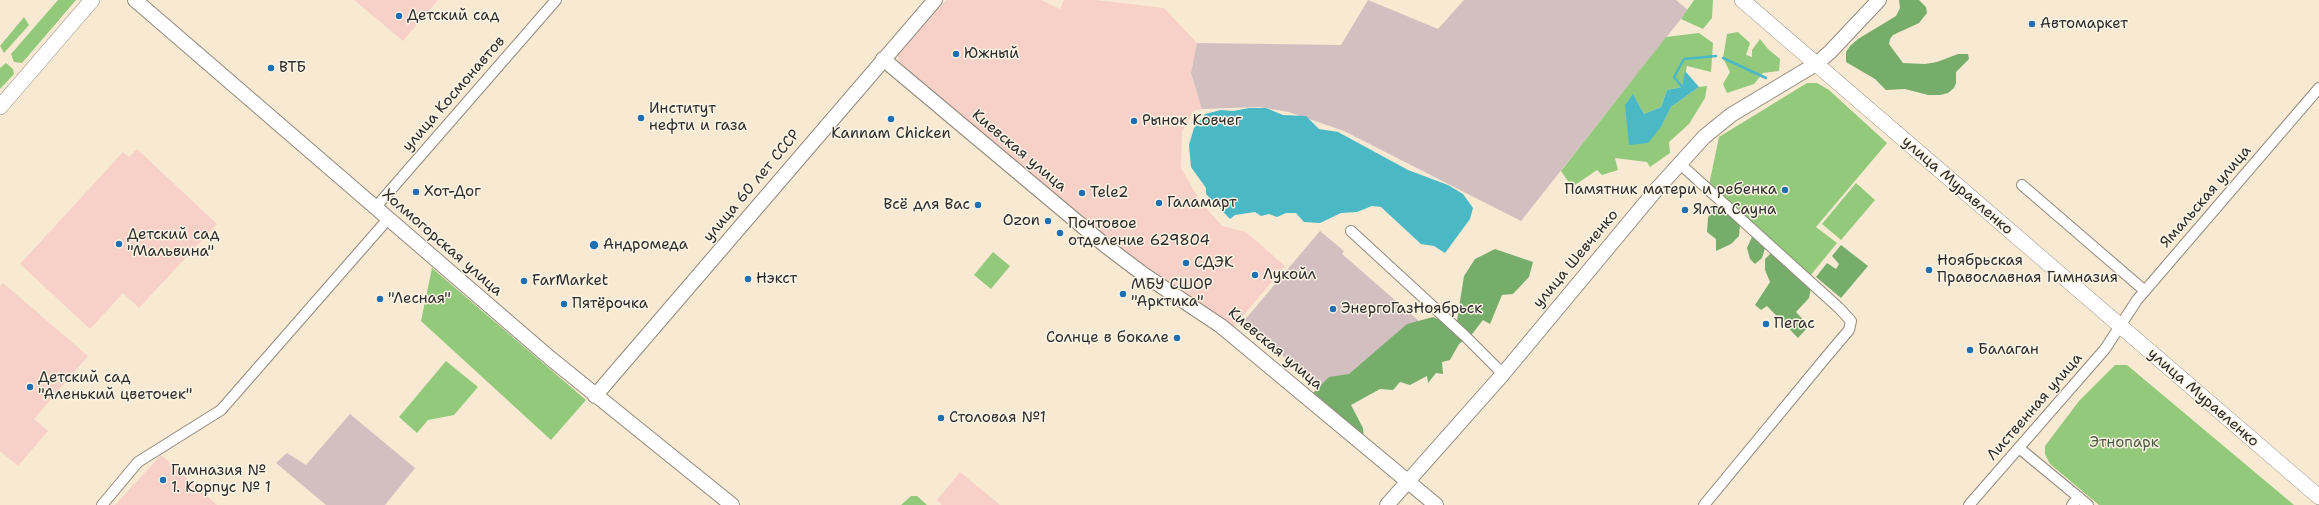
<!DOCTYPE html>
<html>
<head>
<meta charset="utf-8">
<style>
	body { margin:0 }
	canvas { display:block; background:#f8e9d2 }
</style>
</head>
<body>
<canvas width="2319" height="505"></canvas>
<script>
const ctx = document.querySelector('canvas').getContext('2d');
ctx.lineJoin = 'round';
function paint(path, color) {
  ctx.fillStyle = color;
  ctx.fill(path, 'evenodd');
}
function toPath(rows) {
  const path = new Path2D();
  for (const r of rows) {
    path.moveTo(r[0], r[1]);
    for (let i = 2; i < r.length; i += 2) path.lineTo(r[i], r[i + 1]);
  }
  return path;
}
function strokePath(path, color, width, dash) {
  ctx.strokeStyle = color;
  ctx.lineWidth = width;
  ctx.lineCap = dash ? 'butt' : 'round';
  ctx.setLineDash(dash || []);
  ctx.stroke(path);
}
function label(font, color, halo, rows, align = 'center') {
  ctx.font = font + ' "Shantell Sans",sans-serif';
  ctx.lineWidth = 3;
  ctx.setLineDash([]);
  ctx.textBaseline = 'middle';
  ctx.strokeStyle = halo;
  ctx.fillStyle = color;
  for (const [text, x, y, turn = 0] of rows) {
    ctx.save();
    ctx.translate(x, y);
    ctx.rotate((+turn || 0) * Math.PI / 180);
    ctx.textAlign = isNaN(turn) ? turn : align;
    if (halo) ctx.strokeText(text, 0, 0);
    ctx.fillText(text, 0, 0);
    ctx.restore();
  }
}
paint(toPath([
	[354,0,438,0,403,41],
	[946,0,1041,0,1060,9,1064,0,1096,0,1164,8,1197,43,1191,73,1202,109,1193,111,1182,132,1181,168,1200,201,1222,226,1246,232,1285,266,1232,329,1117,247,899,64,898,55],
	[137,149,217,224,139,308,123,293,90,329,20,264,123,152,129,157],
	[3,283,88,356,34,419,48,431,18,466,0,451,0,286],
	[161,455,217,505,115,505],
	[960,472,1000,505,942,505,937,500]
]), '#f7d1c7');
paint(toPath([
	[1368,0,1438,29,1464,0,1676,0,1688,10,1521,221,1344,131,1289,112,1259,107,1202,109,1191,73,1197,43,1341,45],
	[1320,231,1344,251,1342,254,1419,321,1343,407,1243,322],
	[350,414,415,468,385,505,326,505,276,463,287,453,306,465]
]), '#d2bfc0');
paint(toPath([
	[58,0,76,0,22,63,14,62,11,54],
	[1694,0,1713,0,1712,18,1703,29,1681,19],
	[24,17,29,25,4,53,0,46],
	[1738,32,1750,43,1746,55,1752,57,1752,50,1760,39,1768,49,1780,59,1779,71,1763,73,1754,84,1727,93,1723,84,1730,72,1723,58,1727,34],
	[1699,33,1713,43,1711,72,1687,66,1682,87,1667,90,1661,107,1644,114,1633,94,1629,145,1661,127,1671,107,1699,87,1707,86,1705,98,1689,124,1669,142,1670,153,1650,167,1647,162,1615,158,1618,170,1602,175,1597,170,1572,187,1561,171,1666,37],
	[6,63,13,69,14,74,0,89,0,68],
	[1807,83,1817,83,1829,90,1887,143,1816,227,1837,243,1810,276,1709,185,1719,137],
	[1856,183,1875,200,1841,240,1822,224],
	[993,252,1010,266,991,289,974,275],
	[432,268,586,400,551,440,421,321],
	[446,361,478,387,454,415,428,420,417,433,399,417],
	[2115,365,2127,365,2294,505,2099,505,2050,464,2045,454,2045,446,2079,401],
	[911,496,917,496,927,505,901,505]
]), '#93c97b');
paint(toPath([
	[1899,0,1919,0,1926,7,1927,13,1919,23,1893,35,1890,39,1889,44,1903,63,1925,64,1937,62,1958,54,1968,54,1969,59,1956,72,1956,83,1954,88,1948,93,1940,95,1928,95,1905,89,1886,90,1875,79,1846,62,1846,52,1850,46,1858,39,1896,16,1900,8],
	[1720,207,1740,225,1739,236,1731,244,1716,251,1716,239,1707,232,1708,218,1711,210],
	[1752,237,1765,248,1762,258,1755,264,1750,259,1747,248],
	[1841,245,1868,266,1841,298,1816,277,1827,263,1836,269,1839,264,1832,256],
	[1495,249,1533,262,1529,277,1513,294,1502,295,1490,324,1483,320,1473,333,1459,344,1450,360,1442,362,1443,374,1436,373,1428,383,1427,376,1410,385,1400,382,1393,390,1380,389,1351,405,1363,428,1364,438,1312,394,1329,377,1349,374,1407,324,1433,317,1456,327,1464,276,1475,259],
	[1771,253,1811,288,1809,298,1796,312,1809,326,1798,338,1767,306,1761,310,1755,305,1770,282,1765,270,1765,259]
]), '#76ad6b');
paint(toPath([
	[1685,71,1699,87,1671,107,1661,127,1648,143,1629,145,1625,105,1633,94,1644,114,1661,107,1667,90,1682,87],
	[1249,108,1266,108,1283,115,1306,116,1319,129,1338,132,1408,170,1448,185,1463,194,1473,208,1470,219,1445,253,1434,246,1421,244,1381,207,1372,206,1357,212,1341,213,1320,223,1304,222,1296,213,1286,213,1277,217,1269,214,1261,216,1255,212,1235,215,1230,219,1206,194,1206,188,1191,167,1189,145,1194,128,1205,114,1221,110,1233,111]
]), '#4bb8c6');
strokePath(toPath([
	[1723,58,1766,78],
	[1682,87,1674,77,1684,59,1716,56]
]), '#4bb8c6', 2.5);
const street = toPath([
	[1679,163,1839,308,1851,321,1849,330,1827,356,1704,505],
	[2022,185,2145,291],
	[375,208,556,0],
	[1351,231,1465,336,1503,374],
	[2019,448,2088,505],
	[102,505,138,462,221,410,388,219],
	[1969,505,2105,349,2137,300,2319,88],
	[2072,505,2079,497]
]);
const secondary = toPath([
	[135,0,550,358,732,505],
	[883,59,1106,246,1143,274,1221,326,1436,505],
	[595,396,935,0],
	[1387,505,1503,374,1656,190,1704,137,1731,115,1816,64,1830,52,1879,0]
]);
const primary = toPath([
	[1742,0,2319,497],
	[0,107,92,0]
]);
strokePath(street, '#928a7e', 12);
strokePath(secondary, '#928a7e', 16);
strokePath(primary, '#928a7e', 16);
strokePath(street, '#fff', 10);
strokePath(secondary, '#fff', 14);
strokePath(primary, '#fff', 15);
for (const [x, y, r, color] of [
	[399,16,4,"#1f6fb2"],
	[2032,24,4,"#1f6fb2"],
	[956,54,4,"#1f6fb2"],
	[271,68,4,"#1f6fb2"],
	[641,118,4,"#1f6fb2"],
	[891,119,4,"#1f6fb2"],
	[1134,121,4,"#1f6fb2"],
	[1785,190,4,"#1f6fb2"],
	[416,192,4,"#1f6fb2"],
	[1082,193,4,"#1f6fb2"],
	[1159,203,4,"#1f6fb2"],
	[978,205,4,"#1f6fb2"],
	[1685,210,4,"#1f6fb2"],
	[1048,221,4,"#1f6fb2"],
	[1060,233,4,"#1f6fb2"],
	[119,244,4,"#1f6fb2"],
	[594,245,5,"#1f6fb2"],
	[1186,263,4,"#1f6fb2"],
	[1929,270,4,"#1f6fb2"],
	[1255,275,4,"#1f6fb2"],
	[748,279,4,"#1f6fb2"],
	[524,281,4,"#1f6fb2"],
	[1123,294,4,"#1f6fb2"],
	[380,299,4,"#1f6fb2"],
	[564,304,4,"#1f6fb2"],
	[1333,309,4,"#1f6fb2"],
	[1766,324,4,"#1f6fb2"],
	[1177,338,4,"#1f6fb2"],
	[1970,350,4,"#1f6fb2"],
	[30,387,4,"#1f6fb2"],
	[941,418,4,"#1f6fb2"],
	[163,480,4,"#1f6fb2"]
]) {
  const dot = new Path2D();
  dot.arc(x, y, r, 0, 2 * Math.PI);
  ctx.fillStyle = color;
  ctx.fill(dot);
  strokePath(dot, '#fcf5e5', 1.5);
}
label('15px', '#2b2b2b', '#fcf5e5', [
	["Детский сад",407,16],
	["Автомаркет",2040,24],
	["Южный",964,54],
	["ВТБ",279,68],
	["Институт",649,109],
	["нефти и газа",649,126],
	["Рынок Ковчег",1142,121],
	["Kannam Chicken",891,134,"center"],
	["Памятник матери и ребенка",1777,190,"right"],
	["Хот-Дог",424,192],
	["Tele2",1090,193],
	["Галамарт",1167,203],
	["Всё для Вас",970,205,"right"],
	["Ялта Сауна",1693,210],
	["Ozon",1040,221,"right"],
	["Почтовое",1068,224],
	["отделение 629804",1068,241],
	["Детский сад",127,235],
	["\"Мальвина\"",127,252],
	["Андромеда",603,245],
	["Ноябрьская",1937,261],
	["Православная Гимназия",1937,278],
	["СДЭК",1194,263],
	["Лукойл",1263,275],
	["Нэкст",756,279],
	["FarMarket",532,281],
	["МБУ СШОР",1131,285],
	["\"Арктика\"",1131,302],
	["\"Лесная\"",388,299],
	["Пятёрочка",572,304],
	["ЭнергоГазНоябрьск",1341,309],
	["Пегас",1774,324],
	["Солнце в бокале",1169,338,"right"],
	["Балаган",1978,350],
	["Детский сад",38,378],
	["\"Аленький цветочек\"",38,395],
	["Столовая №1",949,418],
	["Гимназия №",171,471],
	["1. Корпус № 1",171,488]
], 'left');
label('15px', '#2b2b2b', '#fcf5e5', [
	["улица Космонавтов",454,94,-49],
	["Киевская улица",1019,151,40],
	["улица 60 лет СССР",752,186,-50],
	["улица Муравленко",1957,186,41],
	["Ямальская улица",2206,197,-49],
	["Холмогорская улица",442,243,41],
	["улица Шевченко",1576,259,-50],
	["Киевская улица",1275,349,40],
	["улица Муравленко",2203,398,41],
	["Лиственная улица",2035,407,-49]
]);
label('15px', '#4a5a43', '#fcf5e5', [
	["Этнопарк",2124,443]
]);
</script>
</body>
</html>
